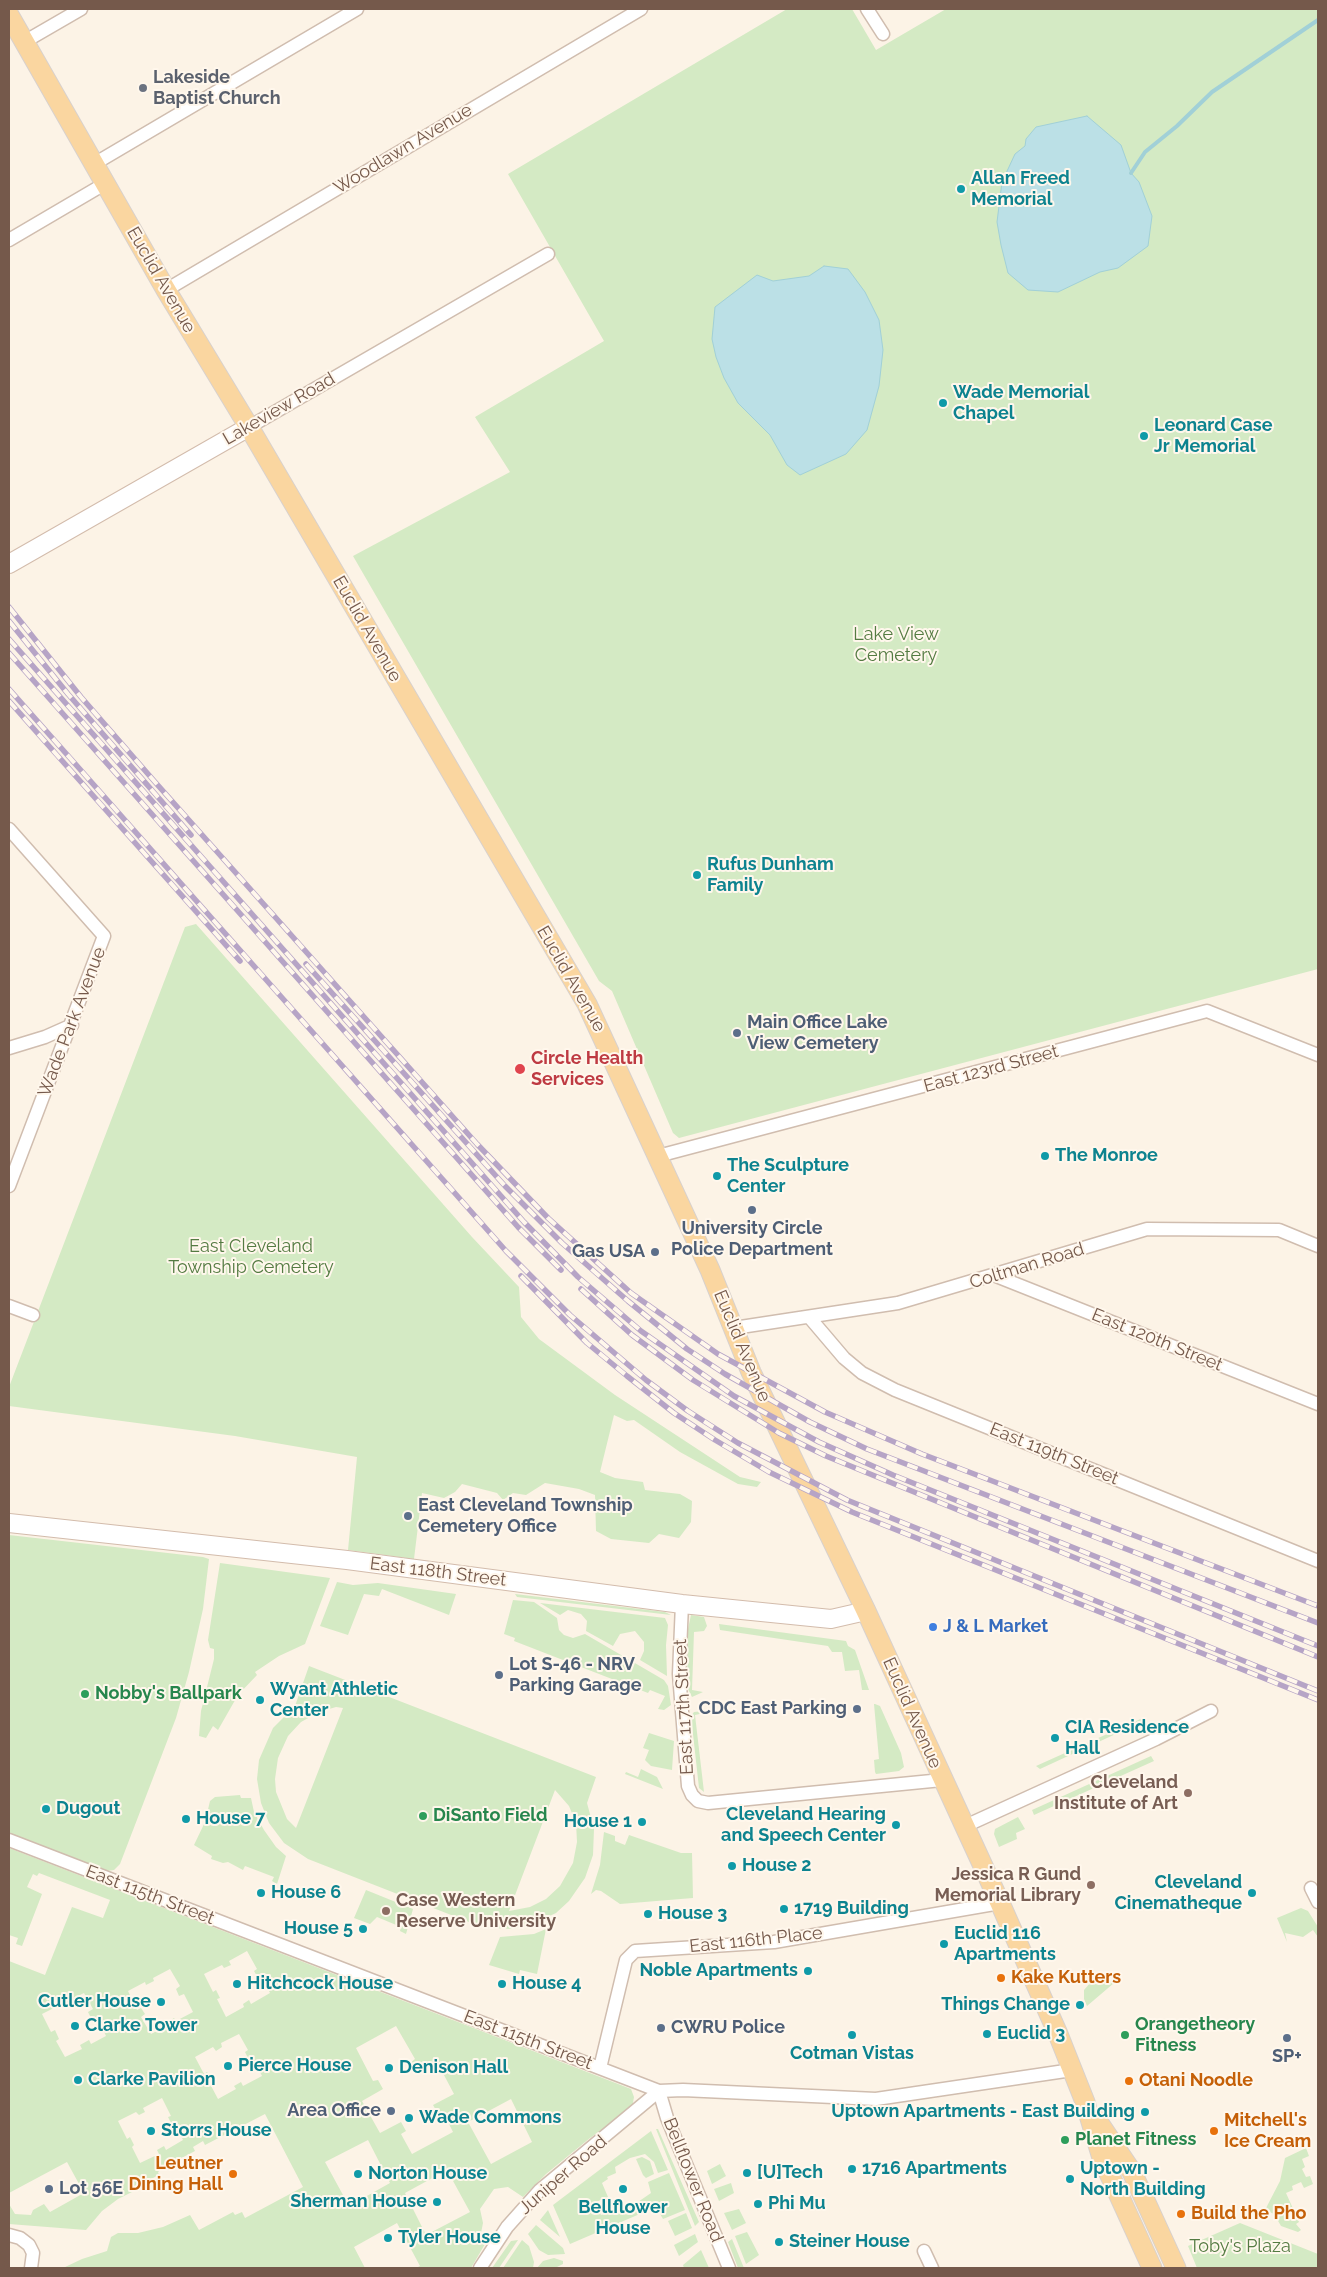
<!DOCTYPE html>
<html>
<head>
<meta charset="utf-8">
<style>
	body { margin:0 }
	#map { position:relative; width:1327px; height:2277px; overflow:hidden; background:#fcf3e6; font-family:Raleway,sans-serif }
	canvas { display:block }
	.frame { position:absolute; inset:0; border:10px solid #75594b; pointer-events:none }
</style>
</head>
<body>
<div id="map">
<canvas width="1327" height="2277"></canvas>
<div class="frame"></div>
</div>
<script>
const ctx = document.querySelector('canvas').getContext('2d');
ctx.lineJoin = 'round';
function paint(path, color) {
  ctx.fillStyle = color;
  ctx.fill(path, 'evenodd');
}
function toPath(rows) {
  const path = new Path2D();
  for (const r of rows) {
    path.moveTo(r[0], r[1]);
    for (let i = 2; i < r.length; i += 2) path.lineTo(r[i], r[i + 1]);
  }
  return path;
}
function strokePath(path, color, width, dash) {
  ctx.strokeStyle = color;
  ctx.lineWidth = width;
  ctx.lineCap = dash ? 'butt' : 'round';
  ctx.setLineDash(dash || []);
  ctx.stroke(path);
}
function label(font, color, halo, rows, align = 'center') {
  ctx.font = font + ' Raleway,sans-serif';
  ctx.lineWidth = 4;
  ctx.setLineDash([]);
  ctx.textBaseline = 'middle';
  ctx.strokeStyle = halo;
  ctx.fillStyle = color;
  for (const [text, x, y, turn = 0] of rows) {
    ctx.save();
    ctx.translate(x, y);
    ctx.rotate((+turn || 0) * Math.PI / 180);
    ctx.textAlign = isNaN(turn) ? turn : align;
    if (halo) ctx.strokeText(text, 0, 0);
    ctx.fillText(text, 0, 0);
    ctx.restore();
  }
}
paint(toPath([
	[787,9,852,9,876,50,946,9,1318,9,1318,969,679,1138,673,1133,612,991,599,981,353,556,510,472,475,417,604,341,508,174],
	[196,924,472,1237,519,1287,521,1317,539,1339,615,1395,740,1477,761,1482,757,1487,738,1484,680,1452,634,1420,627,1421,614,1415,600,1472,615,1478,643,1482,645,1490,680,1494,692,1501,691,1522,679,1538,659,1534,649,1543,611,1539,596,1531,595,1495,579,1489,545,1483,526,1495,513,1493,503,1500,497,1493,462,1484,455,1492,444,1498,422,1493,414,1559,348,1550,357,1457,235,1436,9,1406,9,1387,185,927],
	[9,1535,203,1557,209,1559,203,1609,189,1672,176,1718,120,1864,114,1870,107,1871,9,1834],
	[220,1563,330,1578,305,1644,279,1656,255,1672,257,1675,238,1695,218,1730,213,1726,206,1738,199,1736,201,1711,214,1659,214,1649,210,1648,208,1640],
	[337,1582,353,1585,378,1583,456,1594,449,1615,382,1589,379,1596,364,1594,348,1635,320,1626],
	[515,1594,665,1612,671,1615,517,1597],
	[513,1600,534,1602,557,1618,559,1630,564,1635,573,1638,585,1634,664,1680,668,1686,671,1705,664,1710,658,1709,665,1696,650,1690,648,1693,514,1641,515,1638,504,1634],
	[540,1603,665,1618,668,1625,666,1645,667,1676,640,1660,644,1651,644,1642,635,1631,620,1634,613,1646,586,1631,587,1621,581,1614,568,1610,560,1615],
	[691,1615,704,1617,707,1626,704,1631,694,1632,692,1690,703,1692,692,1697,687,1687,688,1629],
	[719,1624,846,1641,848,1646,855,1650,869,1690,862,1690,859,1670,845,1671,842,1652,832,1652,828,1646,720,1630],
	[309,1666,596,1777,587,1803,594,1829,593,1855,585,1878,569,1901,556,1913,530,1925,513,1929,490,1928,469,1922,308,1859,284,1843,269,1823,261,1803,257,1779,259,1760,273,1728,295,1706],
	[336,1707,343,1708,296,1828,287,1819,276,1792,275,1779,278,1758,288,1736,301,1722,319,1712],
	[555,1790,569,1806,576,1823,577,1842,573,1863,560,1886,546,1899,530,1907,509,1911],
	[875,1704,880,1706,901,1753,904,1767,899,1771,876,1774,875,1772,874,1760,879,1759,874,1704],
	[705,1711,704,1713,695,1715,704,1792,699,1788,691,1716,694,1712],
	[1145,1717,1146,1720,1040,1769,1036,1766],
	[649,1733,674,1741,672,1770,651,1766,645,1760,649,1750,643,1748],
	[1151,1756,1154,1761,1034,1815,1032,1810],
	[641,1769,657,1777,663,1789,625,1774,626,1772,638,1777],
	[240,1795,241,1798,251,1798,254,1812,264,1830,276,1847,286,1856,277,1884,272,1881,274,1877,253,1869,245,1866,243,1870,228,1862,223,1863,211,1859,212,1856,194,1845,205,1822,210,1801,215,1797],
	[1018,1817,1025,1829,1016,1833,1017,1839,999,1847,994,1834,995,1829],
	[604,1832,615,1836,615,1841,625,1845,629,1835,681,1853,692,1853,693,1898,620,1904,601,1891,596,1890,591,1894,600,1865],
	[9,1848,631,2089,634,2097,632,2108,590,2138,546,2174,523,2197,508,2187,494,2189,480,2209,483,2223,481,2233,485,2244,471,2268,416,2268,420,2266,397,2223,354,2247,365,2268,63,2268,82,2259,107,2251,111,2237,118,2233,138,2233,163,2227,190,2215,199,2230,233,2212,235,2215,242,2212,245,2218,303,2187,265,2114,205,2145,203,2141,193,2147,195,2151,166,2166,158,2172,159,2175,149,2180,150,2183,118,2199,102,2211,86,2230,9,2224,9,2204,15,2214,31,2215,33,2210,44,2204,50,2212,84,2193,67,2162,9,2193,9,1961,45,1975,72,1907,103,1918,110,1900,39,1873,37,1876,33,1874,27,1887,42,1894,22,1946,16,1944,18,1938,9,1935],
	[247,1951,257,1969,254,1971,258,1978,261,1976,270,1993,251,2004,249,2000,243,2004,244,2007,226,2017,217,1999,220,1998,216,1990,213,1992,204,1974,222,1965,224,1968,231,1965,229,1961],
	[170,1969,180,1986,176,1989,179,1996,184,1994,193,2012,176,2021,174,2018,167,2023,168,2025,151,2034,141,2017,145,2014,141,2008,137,2010,128,1991,145,1982,146,1985,154,1981,153,1978],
	[84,1993,93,2009,88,2012,93,2022,98,2019,106,2036,91,2044,89,2040,80,2045,82,2049,65,2057,56,2041,59,2039,55,2030,51,2032,42,2014,58,2006,64,2008,69,2005,68,2001],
	[396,2026,415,2059,410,2063,414,2072,436,2060,454,2094,433,2105,438,2114,443,2112,453,2132,412,2154,401,2134,406,2131,401,2122,380,2133,362,2101,383,2089,378,2080,373,2081,356,2048],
	[239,2034,248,2050,245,2052,249,2060,253,2058,262,2076,243,2086,241,2082,234,2086,236,2089,218,2099,209,2082,212,2080,207,2072,204,2074,195,2057,213,2047,216,2051,222,2047,221,2043],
	[162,2098,171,2116,168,2117,172,2125,175,2124,183,2140,166,2150,164,2146,157,2150,159,2154,140,2163,132,2147,134,2145,130,2137,127,2139,118,2121,136,2112,139,2115,145,2112,143,2108],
	[511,2099,532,2142,491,2164,468,2122],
	[368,2140,390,2183,349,2206,325,2162],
	[447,2170,470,2212,426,2235,405,2193],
	[366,1890,413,1909,406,1934,400,1931,401,1927,377,1917,370,1924,354,1918],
	[1301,1908,1308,1911,1318,1927,1318,1937,1313,1930,1303,1937,1285,1933,1287,1942,1277,1918],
	[546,1929,537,1974,520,1970,519,1974,489,1965,500,1937,534,1934],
	[1098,1979,1108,1979,1114,1983,1087,2006,1084,1999,1084,1990,1091,1982],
	[656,2129,658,2129,699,2222,695,2226],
	[651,2131,668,2170,658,2173,654,2162,645,2154,630,2158,615,2167,616,2173,607,2177,608,2179,602,2183,608,2197,596,2202,601,2215,635,2204,651,2193,648,2182,669,2173,685,2210,663,2219,656,2207,570,2244,553,2205],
	[1306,2148,1309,2156,1302,2159,1305,2167,1302,2169,1306,2177,1310,2176,1313,2184,1304,2188,1301,2182,1292,2186,1293,2190,1286,2193,1299,2222,1296,2224,1301,2230,1298,2232,1281,2226,1274,2214,1265,2210,1280,2181,1285,2158],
	[642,2157,650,2161,654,2174,646,2178,643,2175,636,2159],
	[720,2164,726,2176,712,2184,707,2171],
	[731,2183,734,2193,719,2201,714,2189],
	[739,2209,746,2223,732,2230,724,2213],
	[548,2210,560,2237,540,2220],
	[686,2213,692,2228,675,2236,668,2221],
	[1240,2223,1318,2254,1318,2268,1197,2268,1188,2246],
	[536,2225,563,2248,565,2254,548,2255,539,2250,528,2234],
	[747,2232,759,2255,746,2264,735,2236],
	[695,2234,698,2242,679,2256,674,2245],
	[732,2239,744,2268,738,2268,728,2242],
	[518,2240,499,2268,492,2268,511,2241],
	[522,2240,529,2246,534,2262,533,2268,503,2268],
	[701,2250,709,2268,684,2268,683,2265],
	[554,2258,563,2261,563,2264,555,2268,537,2268,543,2261]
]), '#d4eac4');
const water = toPath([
	[1087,116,1121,145,1131,173,1139,182,1152,216,1148,246,1118,268,1100,272,1058,292,1028,290,1008,273,1001,245,997,222,1002,182,1015,154,1025,146,1026,139,1036,127,1087,116],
	[824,266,848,269,865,292,879,320,883,350,879,386,867,430,846,454,800,475,787,465,770,435,738,403,724,378,716,357,712,339,715,307,757,275,773,281,809,276,824,266]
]);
paint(water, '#bbe0e6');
strokePath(water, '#a1d0d7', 1);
strokePath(toPath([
	[1131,173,1145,152,1177,126,1212,92,1318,20]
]), '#a1d0d7', 4);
const street = toPath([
	[867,9,883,34],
	[24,42,81,9],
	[94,164,357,9],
	[9,240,106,183],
	[166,290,641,9],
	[249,427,548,254],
	[9,829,104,936,9,1186],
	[9,1048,45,1037,72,1025],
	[658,1156,1207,1011,1318,1055],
	[996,1276,1318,1404],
	[9,1306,33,1315],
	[810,1318,844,1358,862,1373,895,1390,1318,1561],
	[734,1328,898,1303,1147,1229,1279,1230,1318,1246],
	[682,1604,679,1674,688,1786,692,1795,698,1801,708,1803,942,1780],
	[963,1827,1156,1739,1211,1711],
	[9,1840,659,2091,683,2090,876,2099,1072,2070],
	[1311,1888,1318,1902],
	[600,2068,626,1960,635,1951,774,1942,1000,1903],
	[9,2235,20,2238,29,2245,33,2253,31,2268],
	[924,2251,932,2268],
	[480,2268,507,2227,540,2190,659,2091,667,2118,729,2268]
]);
const secondary = toPath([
	[9,564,249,427],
	[9,1523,347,1560,682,1604,831,1619,866,1611]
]);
const primary = toPath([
	[9,15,166,290,249,427,587,1004,710,1270,751,1372,866,1611,1000,1903,1058,2034,1085,2102,1102,2158,1152,2268],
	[1097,2120,1132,2172,1176,2268]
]);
strokePath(street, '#d0bdaf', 15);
strokePath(secondary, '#d3bcac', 20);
strokePath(primary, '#d8d1cd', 21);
strokePath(street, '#fff', 12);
strokePath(secondary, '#fff', 18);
strokePath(primary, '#fad6a0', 19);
const rail = toPath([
	[9,607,81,697,155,782,477,1144,548,1218,631,1293,718,1354,825,1412,922,1454,1318,1606],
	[9,621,68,694,191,835],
	[9,639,524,1222,578,1277,641,1331,734,1396,819,1442,893,1475,1318,1646],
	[9,653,518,1227,561,1270],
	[9,689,506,1251,570,1315,646,1380,688,1411,738,1443,847,1500,1318,1691],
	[9,701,240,961],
	[306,964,505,1186,562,1243,628,1301,687,1349,725,1374,810,1422,867,1449,1318,1623],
	[521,1276,587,1343,627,1376,674,1413,715,1440,769,1472,852,1512,1318,1700],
	[581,1289,632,1335,693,1380,779,1433,826,1456,1318,1657]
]);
strokePath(rail, '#b6a4c6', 5.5);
strokePath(rail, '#fff7ec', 4, [11]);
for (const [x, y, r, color] of [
	[143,88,5,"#6b7280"],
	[961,189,5,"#0f9aa8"],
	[943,403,5,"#0f9aa8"],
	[1144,436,5,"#0f9aa8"],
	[697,875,5,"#0f9aa8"],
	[737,1033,5,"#5c6f8a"],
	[520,1069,6,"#e0444e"],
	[1045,1156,5,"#0f9aa8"],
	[717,1176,5,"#0f9aa8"],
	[752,1210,5,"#5c6f8a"],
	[655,1252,5,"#5c6f8a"],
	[408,1516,5,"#5c6f8a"],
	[933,1627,5,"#3f7fe0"],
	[499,1675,5,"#5c6f8a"],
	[85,1694,5,"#2e9e5b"],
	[260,1700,5,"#0f9aa8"],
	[857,1709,5,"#5c6f8a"],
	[1055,1738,5,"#0f9aa8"],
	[1188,1793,5,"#8d6e63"],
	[46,1809,5,"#0f9aa8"],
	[423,1816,5,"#2e9e5b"],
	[186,1819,5,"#0f9aa8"],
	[642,1822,5,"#0f9aa8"],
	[896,1825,5,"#0f9aa8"],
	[732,1866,5,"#0f9aa8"],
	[1091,1885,5,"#8d6e63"],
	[261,1893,5,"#0f9aa8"],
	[1252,1893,5,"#0f9aa8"],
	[784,1909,5,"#0f9aa8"],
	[386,1911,5,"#8d6e63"],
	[648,1914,5,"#0f9aa8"],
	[363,1929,5,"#0f9aa8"],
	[944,1944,5,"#0f9aa8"],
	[808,1971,5,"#0f9aa8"],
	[1001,1978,5,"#e8710a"],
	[237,1984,5,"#0f9aa8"],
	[502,1984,5,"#0f9aa8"],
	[161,2002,5,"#0f9aa8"],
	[1080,2005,5,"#0f9aa8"],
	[75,2026,5,"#0f9aa8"],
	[661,2028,5,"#5c6f8a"],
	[987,2034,5,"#0f9aa8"],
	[852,2035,5,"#0f9aa8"],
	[1125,2035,5,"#2e9e5b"],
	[1287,2038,5,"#5c6f8a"],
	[228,2066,5,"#0f9aa8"],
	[389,2068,5,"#0f9aa8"],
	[78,2080,5,"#0f9aa8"],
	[1129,2081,5,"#e8710a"],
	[391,2111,5,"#5c6f8a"],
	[1145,2112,5,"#0f9aa8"],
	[409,2118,5,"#0f9aa8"],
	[151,2131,5,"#0f9aa8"],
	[1214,2131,5,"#e8710a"],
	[1065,2140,5,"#2e9e5b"],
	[852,2169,5,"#0f9aa8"],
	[747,2173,5,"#0f9aa8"],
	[233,2174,5,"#e8710a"],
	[358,2174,5,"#0f9aa8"],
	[1070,2179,5,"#0f9aa8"],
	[49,2189,5,"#5c6f8a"],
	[623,2189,5,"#0f9aa8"],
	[437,2202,5,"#0f9aa8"],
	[758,2204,5,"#0f9aa8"],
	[1181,2214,5,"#e8710a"],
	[388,2238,5,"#0f9aa8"],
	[779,2242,5,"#0f9aa8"]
]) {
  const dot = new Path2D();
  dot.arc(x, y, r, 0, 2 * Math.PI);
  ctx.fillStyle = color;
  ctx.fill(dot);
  strokePath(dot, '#fff7ec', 2);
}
label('bold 18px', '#5b616d', '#fff7ec', [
	["Lakeside",153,78],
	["Baptist Church",153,99]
], 'left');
label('18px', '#75594b', '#fff7ec', [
	["Woodlawn Avenue",403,149,-31],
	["Euclid Avenue",161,280,60],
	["Lakeview Road",279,409,-30],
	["Euclid Avenue",367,629,60],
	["Euclid Avenue",571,979,60],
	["Wade Park Avenue",72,1022,-69],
	["East 123rd Street",991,1069,-15],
	["Coltman Road",1027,1266,-17],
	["East 120th Street",1157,1340,22],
	["Euclid Avenue",742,1346,67],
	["East 119th Street",1054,1454,22],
	["East 118th Street",438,1572,7],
	["East 117th Street",684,1707,-93],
	["Euclid Avenue",912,1713,66],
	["East 115th Street",150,1895,21],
	["East 116th Place",756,1940,-6],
	["East 115th Street",528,2040,21],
	["Juniper Road",563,2175,-41],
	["Bellflower Road",693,2180,68]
]);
label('bold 18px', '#0d838f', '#fff7ec', [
	["Allan Freed",971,179],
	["Memorial",971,200],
	["Wade Memorial",953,393],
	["Chapel",953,414],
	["Leonard Case",1154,426],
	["Jr Memorial",1154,447],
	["Rufus Dunham",707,865],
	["Family",707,886],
	["The Monroe",1055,1156],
	["The Sculpture",727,1166],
	["Center",727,1187],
	["Wyant Athletic",270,1690],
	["Center",270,1711],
	["CIA Residence",1065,1728],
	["Hall",1065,1749],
	["Dugout",56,1809],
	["Cleveland Hearing",886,1815,"right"],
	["and Speech Center",886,1836,"right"],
	["House 7",196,1819],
	["House 1",632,1822,"right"],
	["House 2",742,1866],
	["Cleveland",1242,1883,"right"],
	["Cinematheque",1242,1904,"right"],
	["House 6",271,1893],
	["1719 Building",794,1909],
	["House 3",658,1914],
	["House 5",353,1929,"right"],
	["Euclid 116",954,1934],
	["Apartments",954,1955],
	["Noble Apartments",798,1971,"right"],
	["Hitchcock House",247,1984],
	["House 4",512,1984],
	["Cutler House",151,2002,"right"],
	["Things Change",1070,2005,"right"],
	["Clarke Tower",85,2026],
	["Euclid 3",997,2034],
	["Cotman Vistas",852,2054,"center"],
	["Pierce House",238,2066],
	["Denison Hall",399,2068],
	["Clarke Pavilion",88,2080],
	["Uptown Apartments - East Building",1135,2112,"right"],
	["Wade Commons",419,2118],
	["Storrs House",161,2131],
	["1716 Apartments",862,2169],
	["Uptown -",1080,2169],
	["North Building",1080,2190],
	["[U]Tech",757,2173],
	["Norton House",368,2174],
	["Sherman House",427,2202,"right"],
	["Phi Mu",768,2204],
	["Bellflower",623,2208,"center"],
	["House",623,2229,"center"],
	["Tyler House",398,2238],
	["Steiner House",789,2242]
], 'left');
label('18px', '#547b42', '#fff7ec', [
	["Lake View",896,635],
	["Cemetery",896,656],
	["East Cleveland",251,1247],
	["Township Cemetery",251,1268],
	["Toby's Plaza",1240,2247]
]);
label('bold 18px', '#4e5e75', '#fff7ec', [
	["Main Office Lake",747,1023],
	["View Cemetery",747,1044],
	["University Circle",752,1229,"center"],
	["Police Department",752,1250,"center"],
	["Gas USA",645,1252,"right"],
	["East Cleveland Township",418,1506],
	["Cemetery Office",418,1527],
	["Lot S-46 - NRV",509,1665],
	["Parking Garage",509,1686],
	["CDC East Parking",847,1709,"right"],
	["CWRU Police",671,2028],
	["SP+",1287,2057,"center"],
	["Area Office",381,2111,"right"],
	["Lot 56E",59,2189]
], 'left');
label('bold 18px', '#be3a42', '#fff7ec', [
	["Circle Health",531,1059],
	["Services",531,1080]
], 'left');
label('bold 18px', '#366cbe', '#fff7ec', [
	["J & L Market",943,1627]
], 'left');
label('bold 18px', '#27864d', '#fff7ec', [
	["Nobby's Ballpark",95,1694],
	["DiSanto Field",433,1816],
	["Orangetheory",1135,2025],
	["Fitness",1135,2046],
	["Planet Fitness",1075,2140]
], 'left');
label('bold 18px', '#785e54', '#fff7ec', [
	["Cleveland",1178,1783],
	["Institute of Art",1178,1804],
	["Jessica R Gund",1081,1875],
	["Memorial Library",1081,1896],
	["Case Western",396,1901,"left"],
	["Reserve University",396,1922,"left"]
], 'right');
label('bold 18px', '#c56008', '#fff7ec', [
	["Kake Kutters",1011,1978],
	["Otani Noodle",1139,2081],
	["Mitchell's",1224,2121],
	["Ice Cream",1224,2142],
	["Leutner",223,2164,"right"],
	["Dining Hall",223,2185,"right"],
	["Build the Pho",1191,2214]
], 'left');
</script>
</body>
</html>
